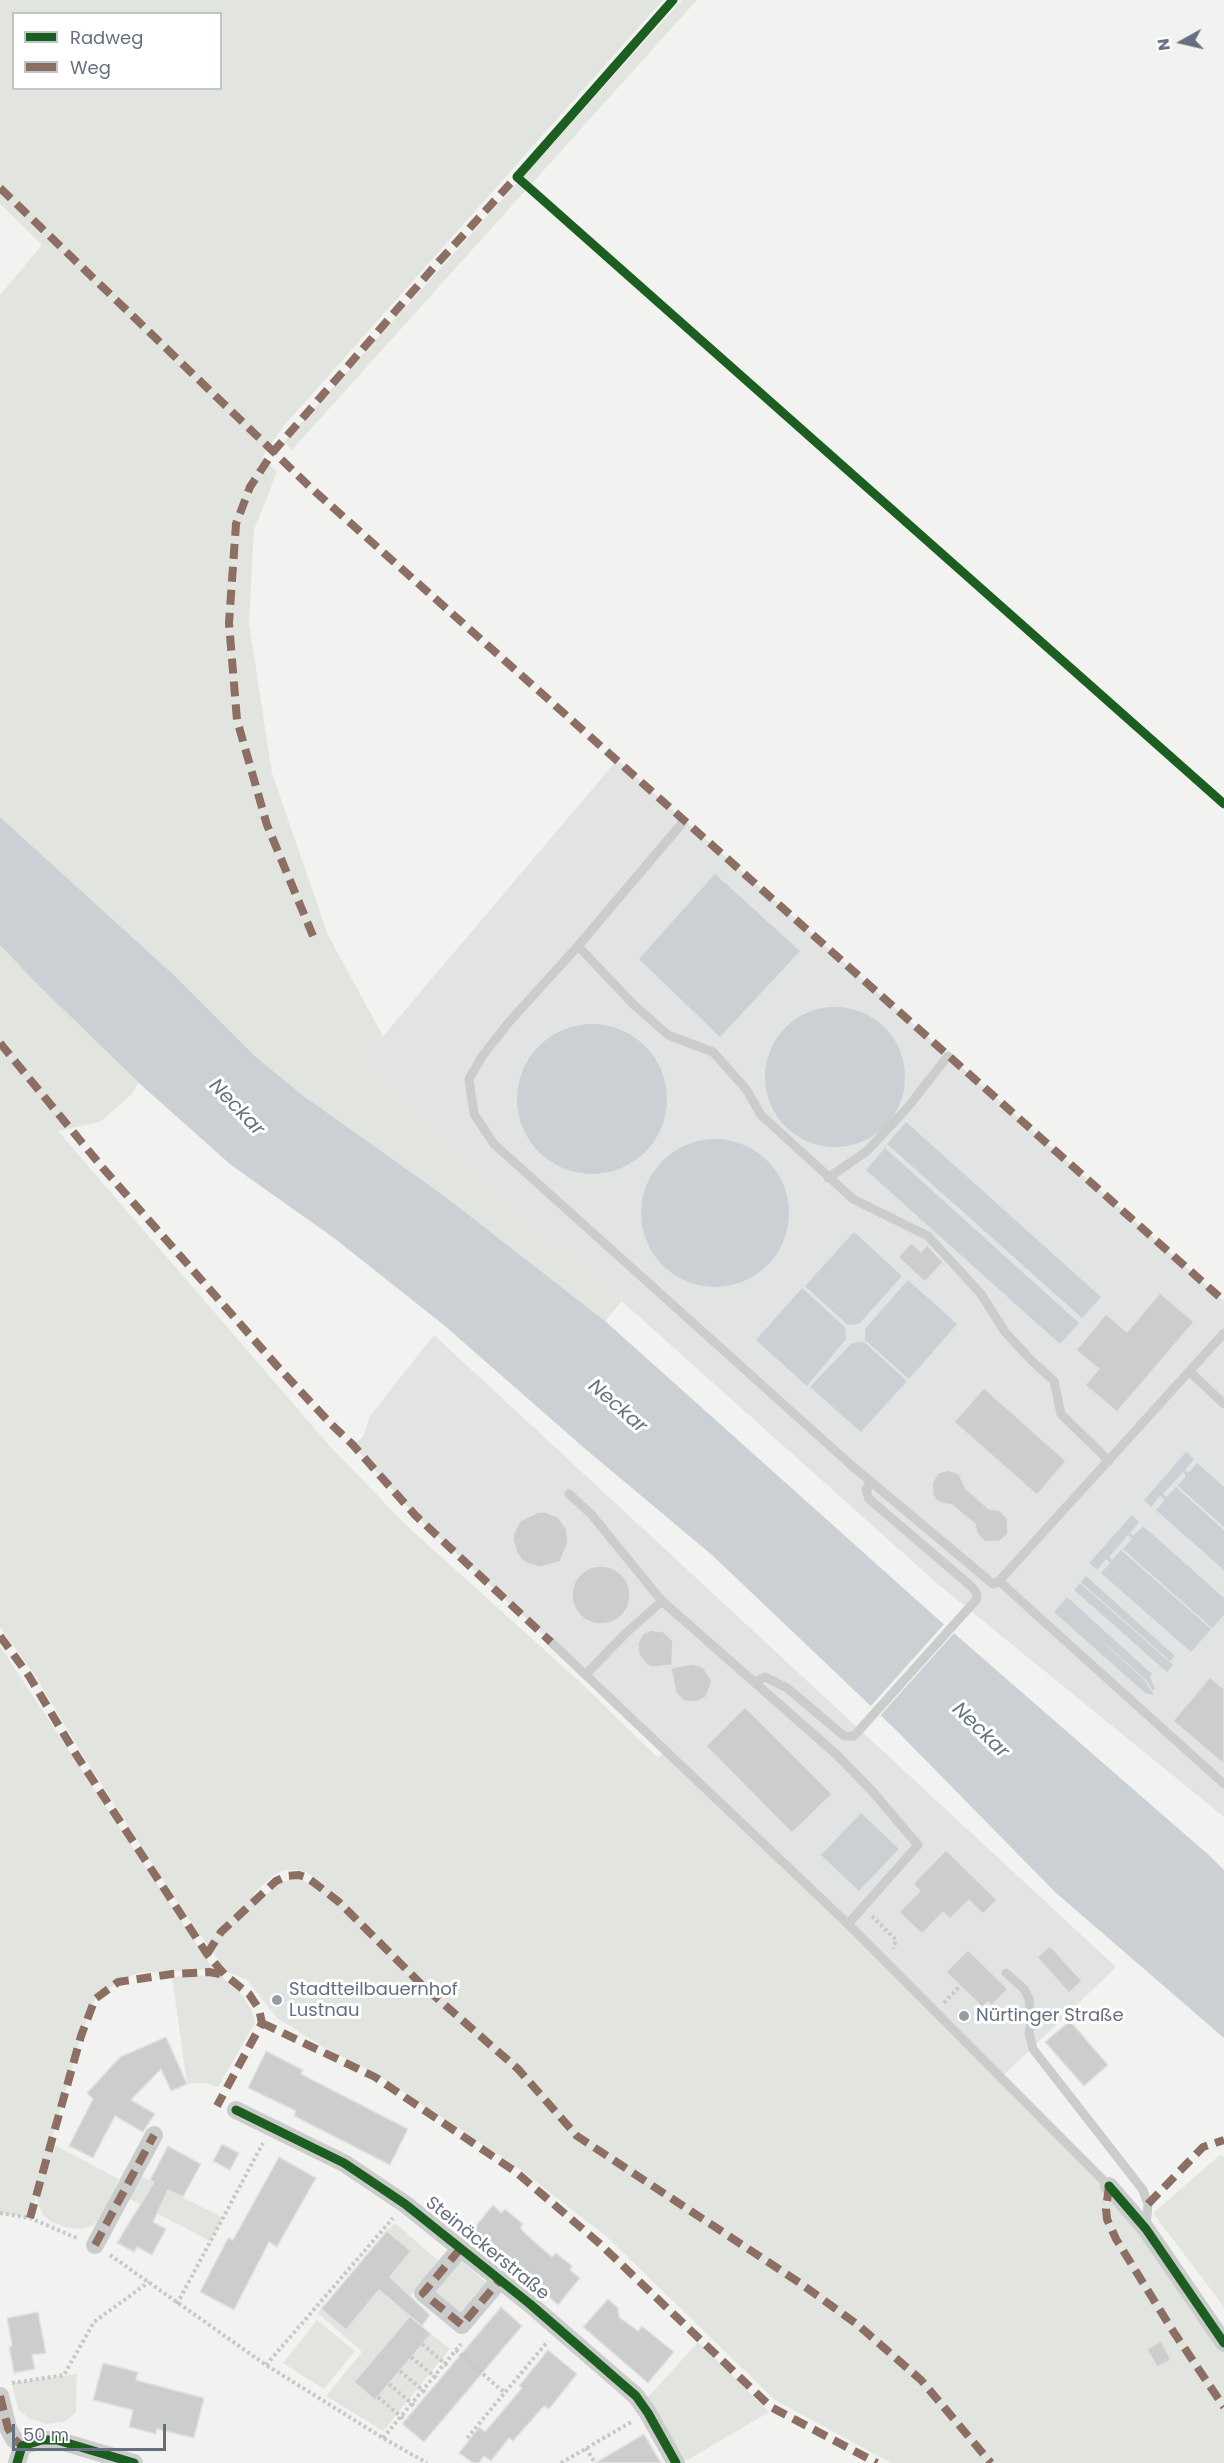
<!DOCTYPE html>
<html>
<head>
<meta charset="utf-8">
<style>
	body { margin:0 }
	#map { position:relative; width:1224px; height:2463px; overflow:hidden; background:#f2f3f1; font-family:Poppins,sans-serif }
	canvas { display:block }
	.legend { position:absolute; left:12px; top:12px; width:210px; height:78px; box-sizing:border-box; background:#fff; border:2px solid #c1c5cc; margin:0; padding:8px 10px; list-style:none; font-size:18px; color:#656f7f }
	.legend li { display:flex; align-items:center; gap:12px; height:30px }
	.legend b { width:30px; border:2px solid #c1c5cc }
	.north { position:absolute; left:1152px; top:12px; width:60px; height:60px; -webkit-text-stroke:4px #fff; paint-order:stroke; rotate:262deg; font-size:16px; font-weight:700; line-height:24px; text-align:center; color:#656f7f }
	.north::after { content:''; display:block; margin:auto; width:21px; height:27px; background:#656f7f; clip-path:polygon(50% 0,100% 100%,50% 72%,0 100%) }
	.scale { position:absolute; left:12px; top:2424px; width:154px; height:27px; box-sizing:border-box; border:3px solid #656f7f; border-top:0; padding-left:8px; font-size:18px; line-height:21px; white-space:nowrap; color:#656f7f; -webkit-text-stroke:4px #fff; paint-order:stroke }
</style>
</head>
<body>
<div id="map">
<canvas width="1224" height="2463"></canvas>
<ul class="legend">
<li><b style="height:8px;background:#1b5e20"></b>Radweg</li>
<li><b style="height:8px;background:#8d6e63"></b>Weg</li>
</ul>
<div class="north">N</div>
<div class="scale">50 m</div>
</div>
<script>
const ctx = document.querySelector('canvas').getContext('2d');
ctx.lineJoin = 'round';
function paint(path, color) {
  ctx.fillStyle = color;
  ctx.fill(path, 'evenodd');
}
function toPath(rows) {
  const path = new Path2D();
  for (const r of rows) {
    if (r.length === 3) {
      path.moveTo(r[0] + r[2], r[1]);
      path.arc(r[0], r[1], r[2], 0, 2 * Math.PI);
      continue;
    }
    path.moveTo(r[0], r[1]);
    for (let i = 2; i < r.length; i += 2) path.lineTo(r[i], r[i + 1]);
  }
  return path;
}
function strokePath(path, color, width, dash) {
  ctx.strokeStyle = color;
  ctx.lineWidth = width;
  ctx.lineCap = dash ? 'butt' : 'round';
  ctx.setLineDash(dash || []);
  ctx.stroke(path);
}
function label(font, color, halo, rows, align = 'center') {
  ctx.font = font + ' Poppins,sans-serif';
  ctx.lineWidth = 6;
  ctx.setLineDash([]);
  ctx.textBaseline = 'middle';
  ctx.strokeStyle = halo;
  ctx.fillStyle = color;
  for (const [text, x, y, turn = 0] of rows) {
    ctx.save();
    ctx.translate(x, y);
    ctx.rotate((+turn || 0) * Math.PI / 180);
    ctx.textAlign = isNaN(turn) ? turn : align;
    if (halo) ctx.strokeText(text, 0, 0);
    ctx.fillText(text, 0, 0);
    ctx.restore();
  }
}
paint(toPath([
	[617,760,1224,1301,1224,1817,940,1586,550,1237,367,1055],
	[434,1335,1116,1967,1001,2078,551,1642,415,1515,353,1445,363,1437,370,1416]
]), '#e2e4e4');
paint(toPath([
	[0,0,663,0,282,428,262,457,277,472,254,530,249,623,272,773,328,935,383,1036,367,1055,550,1237,622,1301,605,1321,443,1195,305,1097,257,1058,175,976,0,817,0,295,42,245,0,204],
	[14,14,220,14,220,88,14,88],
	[682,0,697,0,292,450,284,442],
	[0,945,35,982,139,1083,130,1096,100,1122,58,1131,328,1444,408,1527,579,1681,658,1758,665,1751,848,1924,1109,2186,1224,2343,1224,2463,891,2463,775,2400,607,2237,517,2167,375,2073,328,2050,277,2018,247,1980,226,1971,177,1902,81,1752,34,1674,0,1627],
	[284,1870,297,1870,306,1872,324,1884,318,1888,299,1879,288,1880,277,1885,259,1902,253,1894,274,1875],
	[0,1646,213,1969,139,1973,118,1982,95,1999,81,2036,51,2143,119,2179,101,2217,92,2226,81,2229,65,2227,50,2221,42,2214,36,2197,30,2218,0,2213],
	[209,1975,222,1977,242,1995,252,2011,255,2023,218,2087,205,2083,187,2084,172,1977],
	[1220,2155,1224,2157,1224,2307,1153,2213],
	[134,2172,223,2218,210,2241,122,2195],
	[395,2223,440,2262,410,2296,410,2316,354,2382,376,2400,431,2334,450,2349,383,2431,326,2396,362,2352,318,2313,321,2309,346,2329,411,2251,387,2231],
	[461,2261,486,2282,462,2313,436,2292],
	[317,2320,355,2351,324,2389,283,2363],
	[698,2342,769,2412,686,2461,647,2398],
	[77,2374,76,2412,64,2422,47,2424,30,2419,18,2409,12,2383]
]), '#e2e5df');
paint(toPath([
	[0,817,175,976,257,1058,305,1097,443,1195,605,1321,940,1621,1211,1857,1224,1870,1224,2038,1055,1892,896,1730,712,1555,583,1447,445,1326,334,1238,231,1165,139,1083,35,982,0,945],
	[715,874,800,951,720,1037,639,959],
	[835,1077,70],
	[592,1099,75],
	[906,1122,1101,1297,1082,1318,887,1144],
	[715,1213,74],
	[885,1148,1079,1323,1060,1344,866,1170],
	[854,1232,902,1276,859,1324,848,1325,805,1286],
	[908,1280,957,1324,909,1379,865,1340,865,1329],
	[802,1288,845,1327,846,1339,807,1386,756,1340],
	[864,1342,907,1381,861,1432,810,1387,852,1343],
	[1186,1452,1194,1459,1185,1470,1188,1473,1197,1463,1224,1487,1224,1527,1178,1486,1186,1476,1183,1472,1163,1494,1167,1497,1176,1487,1224,1530,1224,1570,1156,1510,1165,1500,1160,1496,1151,1507,1144,1500],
	[1132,1515,1139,1522,1130,1533,1133,1536,1143,1526,1224,1598,1224,1615,1212,1628,1123,1549,1132,1539,1128,1535,1109,1557,1112,1560,1121,1550,1211,1629,1191,1652,1101,1573,1110,1563,1106,1559,1097,1570,1089,1563],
	[1086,1576,1175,1656,1170,1661,1081,1582],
	[1080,1583,1173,1665,1167,1672,1074,1590],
	[1067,1597,1152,1674,1150,1677,1155,1689,1153,1691,1146,1680,1086,1626,1145,1681,1154,1695,1145,1693,1054,1612],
	[861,1813,899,1849,859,1891,821,1855]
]), '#cad0d4');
paint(toPath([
	[946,1622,956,1631,878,1718,868,1709]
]), '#f2f3f1');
const building = toPath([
	[911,1243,921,1252,927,1245,943,1262,925,1282,898,1257,911,1243],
	[1160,1293,1194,1322,1117,1412,1085,1385,1099,1369,1076,1350,1106,1314,1127,1332,1160,1293],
	[984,1388,1066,1461,1037,1495,954,1422,984,1388],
	[949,1470,959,1474,966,1489,989,1509,999,1510,1007,1518,1008,1534,1000,1541,985,1542,977,1534,975,1524,952,1505,941,1503,936,1500,933,1495,932,1483,938,1473,949,1470],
	[538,1512,545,1512,558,1517,566,1528,568,1542,560,1562,540,1567,526,1563,521,1559,517,1553,513,1540,514,1533,520,1521,538,1512],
	[601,1595,29],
	[651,1630,664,1632,673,1641,672,1665,653,1667,647,1665,639,1655,638,1643,643,1634,651,1630],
	[692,1664,703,1667,712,1681,706,1697,696,1702,684,1701,676,1693,671,1668,692,1664],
	[1210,1677,1224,1689,1224,1764,1173,1721,1210,1677],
	[745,1707,832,1794,792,1833,706,1746,745,1707],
	[946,1850,997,1900,983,1914,969,1900,950,1919,943,1912,922,1934,899,1912,920,1891,913,1884,946,1850],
	[1050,1946,1082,1981,1069,1993,1037,1957,1050,1946],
	[968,1950,1008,1989,992,2005,988,2002,982,2007,946,1972,968,1950],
	[1070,2021,1108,2065,1084,2086,1045,2042,1070,2021],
	[166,2037,187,2084,171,2091,161,2069,131,2100,155,2114,143,2132,115,2116,93,2158,69,2146,93,2099,87,2093,120,2057,166,2037],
	[266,2051,303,2070,301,2074,408,2129,390,2165,294,2116,296,2111,248,2088,266,2051],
	[222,2144,239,2153,230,2170,213,2161,222,2144],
	[168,2146,201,2164,183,2197,168,2190,153,2222,166,2229,152,2255,137,2247,134,2252,117,2243,154,2182,150,2180,168,2146],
	[279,2157,316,2178,277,2247,269,2242,234,2310,200,2292,228,2238,233,2240,279,2157],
	[493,2205,501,2213,505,2209,523,2224,520,2228,528,2236,552,2257,556,2253,572,2266,570,2270,580,2278,558,2305,473,2229,493,2205],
	[387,2231,411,2251,390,2277,430,2315,422,2326,410,2316,431,2334,375,2400,354,2382,410,2316,379,2290,346,2330,321,2309,387,2231],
	[608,2299,618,2308,619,2317,638,2331,642,2326,674,2352,648,2383,583,2327,608,2299],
	[501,2307,522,2326,424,2442,402,2424,501,2307],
	[38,2312,46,2353,32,2355,35,2369,14,2373,9,2346,12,2346,7,2318,38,2312],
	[1161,2341,1171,2360,1157,2367,1147,2349,1161,2341],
	[548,2350,577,2374,549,2409,544,2406,513,2441,509,2438,491,2461,484,2456,479,2463,473,2463,459,2453,479,2427,485,2432,522,2388,519,2386,548,2350],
	[103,2363,138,2372,136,2380,204,2398,194,2438,157,2429,156,2434,129,2427,133,2410,93,2400,103,2363],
	[644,2434,661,2463,595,2463,629,2443,644,2434]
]);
paint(building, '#cccdcd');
strokePath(building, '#e2e2e1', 1.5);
strokePath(toPath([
	[872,1916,896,1940,893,1949],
	[944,2003,960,1986],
	[0,2213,30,2218,79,2239],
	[110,2255,266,2365,383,2438,427,2463],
	[177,2304,263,2143],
	[422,2344,449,2367],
	[456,2350,501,2390,506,2391],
	[411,2357,439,2380],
	[266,2365,393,2218],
	[400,2371,427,2394],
	[12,2383,64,2375,94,2322,149,2282],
	[389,2384,416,2407],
	[378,2397,405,2420],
	[383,2438,461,2344],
	[467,2438,548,2341],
	[586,2448,595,2463],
	[561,2463,633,2421]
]), '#c8c8c9', 4, [3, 3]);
strokePath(toPath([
	[683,822,578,946,509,1022,483,1055,469,1079,474,1114,494,1144,851,1465,993,1584,999,1581],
	[578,946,633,1004,668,1035,713,1052,746,1089,761,1115,853,1199,928,1236,981,1294,1005,1332,1032,1361,1054,1381,1061,1414,1109,1461],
	[828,1178,867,1151,908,1107,948,1056],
	[1224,1333,999,1581,1224,1784],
	[1190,1372,1224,1404],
	[569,1494,591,1514,662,1601],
	[551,1642,848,1924,1109,2186],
	[586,1674,626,1633,662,1601,837,1755,872,1791,918,1845,848,1924],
	[754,1682,765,1677,787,1688,844,1736,854,1736,976,1600,977,1594,972,1587,869,1499,866,1490,871,1482],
	[1006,1973,1024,1989,1029,1999,1031,2021,1029,2033,1033,2049,1143,2190,1148,2204,1146,2228]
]), '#cbcccc', 9);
strokePath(toPath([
	[236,2110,344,2163,405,2204,530,2304,636,2396,648,2413,676,2463],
	[1109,2186,1146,2229,1224,2343],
	[95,2245,154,2135],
	[460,2249,423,2293,462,2325,499,2281],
	[0,2396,8,2428,14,2439,22,2446],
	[17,2463,22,2446,42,2440,57,2440,134,2463]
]), '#cbcccc', 18);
strokePath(toPath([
	[0,188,311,488,1224,1301],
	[313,936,267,825,237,720,229,623,236,524,250,487,273,452,434,267,519,174],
	[0,1043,102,1167,278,1367,330,1423,353,1445,415,1515,551,1642],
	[0,1636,29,1676,77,1756,207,1954,225,1975,249,1994,259,2009,262,2023,217,2106],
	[207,1954,221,1932,276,1881,287,1876,299,1875,308,1878,339,1902,422,1985,518,2069,577,2136,800,2283,858,2325,921,2380,991,2463],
	[262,2023,375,2077,516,2172,599,2243,771,2407,877,2463],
	[1109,2186,1106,2209,1107,2219,1116,2239,1171,2328,1224,2407],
	[1148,2204,1203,2147,1224,2140],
	[30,2218,81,2036,95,1999,118,1982,172,1974,209,1972,225,1975],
	[95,2245,154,2135],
	[460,2249,423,2293,462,2325,499,2281],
	[0,2396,8,2428,14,2439,22,2446]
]), '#8d6e63', 8, [15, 8]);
strokePath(toPath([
	[673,0,517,177,1224,804],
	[236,2110,344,2163,405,2204,530,2304,636,2396,648,2413,676,2463],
	[1109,2186,1146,2229,1224,2343],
	[17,2463,22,2446,42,2440,57,2440,134,2463]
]), '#1b5e20', 9);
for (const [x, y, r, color] of [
	[277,2000,6,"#969da7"],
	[964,2016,6,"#969da7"]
]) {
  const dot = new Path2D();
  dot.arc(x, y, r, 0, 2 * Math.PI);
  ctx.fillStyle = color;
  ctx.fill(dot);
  strokePath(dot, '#fff', 2);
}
label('18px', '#656f7f', '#fff', [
	["Stadtteilbauernhof",289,1990],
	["Lustnau",289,2011],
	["Nürtinger Straße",976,2016]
], 'left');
label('18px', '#656f7f', '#fff', [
	["Steinäckerstraße",487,2249,39]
]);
label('italic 20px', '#657683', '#fff', [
	["Neckar",236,1108,46],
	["Neckar",617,1407,41],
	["Neckar",980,1731,44]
]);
</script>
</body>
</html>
